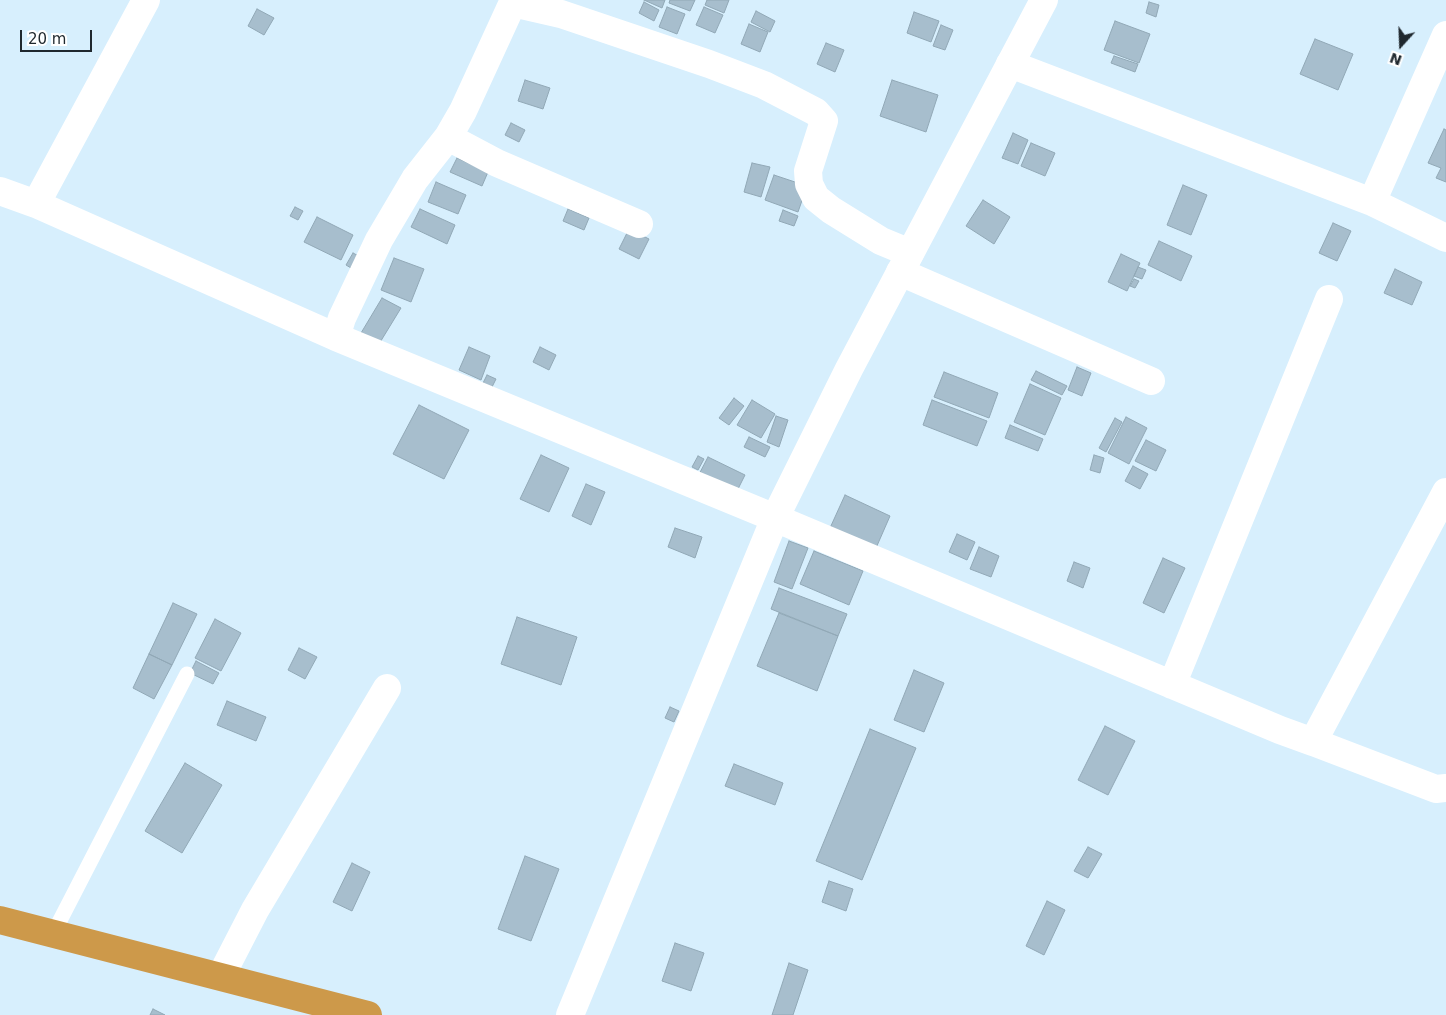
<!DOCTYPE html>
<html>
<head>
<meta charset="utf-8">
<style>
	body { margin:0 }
	#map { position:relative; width:1446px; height:1015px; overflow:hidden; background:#d7effd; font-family:"DejaVu Sans",sans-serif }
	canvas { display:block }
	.north { position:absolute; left:1376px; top:20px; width:50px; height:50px; -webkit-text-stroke:4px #fff; paint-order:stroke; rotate:200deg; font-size:14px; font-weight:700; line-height:20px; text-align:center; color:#1f282e }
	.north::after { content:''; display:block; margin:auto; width:18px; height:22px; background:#1f282e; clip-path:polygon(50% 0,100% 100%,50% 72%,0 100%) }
	.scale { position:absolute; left:20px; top:30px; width:72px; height:22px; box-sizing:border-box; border:2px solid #1f282e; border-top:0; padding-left:6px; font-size:15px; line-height:18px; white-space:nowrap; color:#1f282e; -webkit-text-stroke:4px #fff; paint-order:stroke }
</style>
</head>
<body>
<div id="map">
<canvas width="1446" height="1015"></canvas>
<div class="north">N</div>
<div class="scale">20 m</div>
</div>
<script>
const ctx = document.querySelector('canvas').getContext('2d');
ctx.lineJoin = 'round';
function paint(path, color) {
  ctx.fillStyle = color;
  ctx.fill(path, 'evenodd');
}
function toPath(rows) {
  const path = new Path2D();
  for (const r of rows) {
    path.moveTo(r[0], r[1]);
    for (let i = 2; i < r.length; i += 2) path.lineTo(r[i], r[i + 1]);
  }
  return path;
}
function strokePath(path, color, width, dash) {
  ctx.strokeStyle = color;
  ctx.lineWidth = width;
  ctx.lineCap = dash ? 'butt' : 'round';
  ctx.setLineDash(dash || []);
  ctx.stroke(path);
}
const building = toPath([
	[644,0,665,0,662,8,644,0],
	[670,0,695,0,690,11,669,3,670,0],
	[707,0,729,0,724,13,705,5,707,0],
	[644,2,659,10,654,21,639,13,644,2],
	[1149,2,1159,5,1156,17,1146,13,1149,2],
	[667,7,685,14,677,34,659,27,667,7],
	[704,7,723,15,715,33,696,25,704,7],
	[257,9,274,18,264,35,248,26,257,9],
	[756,11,775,21,770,32,751,22,756,11],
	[914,12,939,21,931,42,907,33,914,12],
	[1115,21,1150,34,1139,63,1104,50,1115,21],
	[749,24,768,32,760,52,741,44,749,24],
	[941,25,953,30,945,50,933,46,941,25],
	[1315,39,1353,54,1338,90,1300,74,1315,39],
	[826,43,844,50,835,72,817,64,826,43],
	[1114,56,1138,64,1135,72,1111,63,1114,56],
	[525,80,550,88,543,109,518,101,525,80],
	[892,80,938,95,926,132,880,116,892,80],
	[511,123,525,130,519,142,505,135,511,123],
	[1444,129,1446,130,1446,182,1436,178,1441,168,1428,163,1444,129],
	[1013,133,1028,140,1018,164,1002,158,1013,133],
	[1031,143,1055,153,1045,176,1021,166,1031,143],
	[457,158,488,172,482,186,450,172,457,158],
	[752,163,770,167,761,197,744,192,752,163],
	[774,175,807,186,798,212,765,200,774,175],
	[436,182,466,195,458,214,428,202,436,182],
	[1183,185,1207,195,1191,235,1167,225,1183,185],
	[983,200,1010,217,994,244,966,226,983,200],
	[295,207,303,211,298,220,290,216,295,207],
	[420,209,455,225,447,244,411,227,420,209],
	[568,209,589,218,584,230,563,221,568,209],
	[783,210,798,216,794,226,779,221,783,210],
	[317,217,353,235,341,260,304,242,317,217],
	[1333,223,1351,231,1337,261,1319,253,1333,223],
	[629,229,649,239,639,259,619,249,629,229],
	[1159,241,1192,256,1181,281,1148,265,1159,241],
	[353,253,368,261,361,274,346,265,353,253],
	[1121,254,1140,263,1127,291,1108,282,1121,254],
	[394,258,424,269,411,302,381,290,394,258],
	[1138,267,1146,270,1142,279,1134,276,1138,267],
	[1395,269,1422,282,1412,305,1384,293,1395,269],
	[1134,279,1139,281,1135,288,1130,286,1134,279],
	[382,298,401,308,379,344,361,333,382,298],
	[469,347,490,356,481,380,459,370,469,347],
	[540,347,556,355,549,370,533,362,540,347],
	[1077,367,1091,373,1082,396,1068,390,1077,367],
	[1036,371,1067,386,1062,395,1031,380,1036,371],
	[944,372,998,393,989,418,934,397,944,372],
	[487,375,496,379,490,391,481,387,487,375],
	[1030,384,1061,398,1045,435,1014,422,1030,384],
	[734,398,744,406,729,425,719,418,734,398],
	[752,400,775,414,761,438,737,425,752,400],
	[932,400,987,421,977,446,923,425,932,400],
	[419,405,469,430,444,479,393,454,419,405],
	[776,416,788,420,779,447,767,442,776,416],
	[1126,417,1147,428,1129,464,1108,453,1126,417],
	[1115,418,1122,422,1106,452,1099,448,1115,418],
	[1010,425,1043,439,1038,451,1005,438,1010,425],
	[749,437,770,447,765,457,744,447,749,437],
	[1146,440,1166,450,1156,471,1135,461,1146,440],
	[541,455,569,468,549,512,520,499,541,455],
	[1094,455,1104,458,1100,473,1090,470,1094,455],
	[698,456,704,459,698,470,692,467,698,456],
	[708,457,745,475,732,501,695,482,708,457],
	[1133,466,1148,474,1140,489,1125,481,1133,466],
	[586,484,605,492,591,525,572,516,586,484],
	[845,495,890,516,876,548,830,528,845,495],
	[675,528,702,537,695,558,668,547,675,528],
	[957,534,975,542,967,560,949,552,957,534],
	[789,541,808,548,792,589,774,582,789,541],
	[979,547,999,556,991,577,970,569,979,547],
	[814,551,863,571,849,605,800,584,814,551],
	[1163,558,1185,568,1164,613,1143,603,1163,558],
	[1074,562,1090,568,1083,588,1067,581,1074,562],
	[779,588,847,614,838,636,771,609,779,588],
	[173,603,197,614,172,665,149,654,173,603],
	[779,613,838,636,817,691,757,666,779,613],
	[517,617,577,637,561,685,501,664,517,617],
	[215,619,241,633,221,671,195,658,215,619],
	[299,648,317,657,305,679,288,670,299,648],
	[149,654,172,665,154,699,133,688,149,654],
	[196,661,219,673,213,684,190,673,196,661],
	[914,670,944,683,924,732,894,720,914,670],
	[227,701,266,717,256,741,217,725,227,701],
	[670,707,679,711,674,722,665,718,670,707],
	[1105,726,1135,741,1108,795,1078,780,1105,726],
	[870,729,916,748,862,880,816,861,870,729],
	[185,763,222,785,182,853,145,831,185,763],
	[734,764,783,783,775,805,725,786,734,764],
	[1088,847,1102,854,1088,878,1074,871,1088,847],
	[525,856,559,869,531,941,498,929,525,856],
	[352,863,370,872,352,911,333,902,352,863],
	[829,881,853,889,846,911,822,902,829,881],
	[1047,901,1065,910,1044,955,1026,946,1047,901],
	[675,943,704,953,691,991,662,981,675,943],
	[789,963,808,970,793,1015,772,1015,789,963],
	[153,1009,165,1015,150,1015,153,1009]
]);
paint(building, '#a7becd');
strokePath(building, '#91a8b6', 1);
strokePath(toPath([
	[53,934,187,674]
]), '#fff', 15);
strokePath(toPath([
	[514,0,463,111,448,137,415,179,379,240,342,318,336,337,775,518,1280,730,1313,742,1446,492],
	[513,3,561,14,709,64,764,85,816,112,824,121,808,171,809,184,816,198,831,210,881,241,910,253],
	[1010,64,1372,202,1446,238],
	[448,137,497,163,639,224],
	[0,191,36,204,336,337],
	[1372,202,1446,35],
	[36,204,146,0],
	[900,272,1151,381],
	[1172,685,1329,299],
	[1313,742,1436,789,1446,788],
	[221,976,255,910,387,688]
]), '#fff', 28);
strokePath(toPath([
	[570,1015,775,518,849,369,1044,0]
]), '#fff', 28);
strokePath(toPath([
	[0,920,368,1015]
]), '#cd994a', 28);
</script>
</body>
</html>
